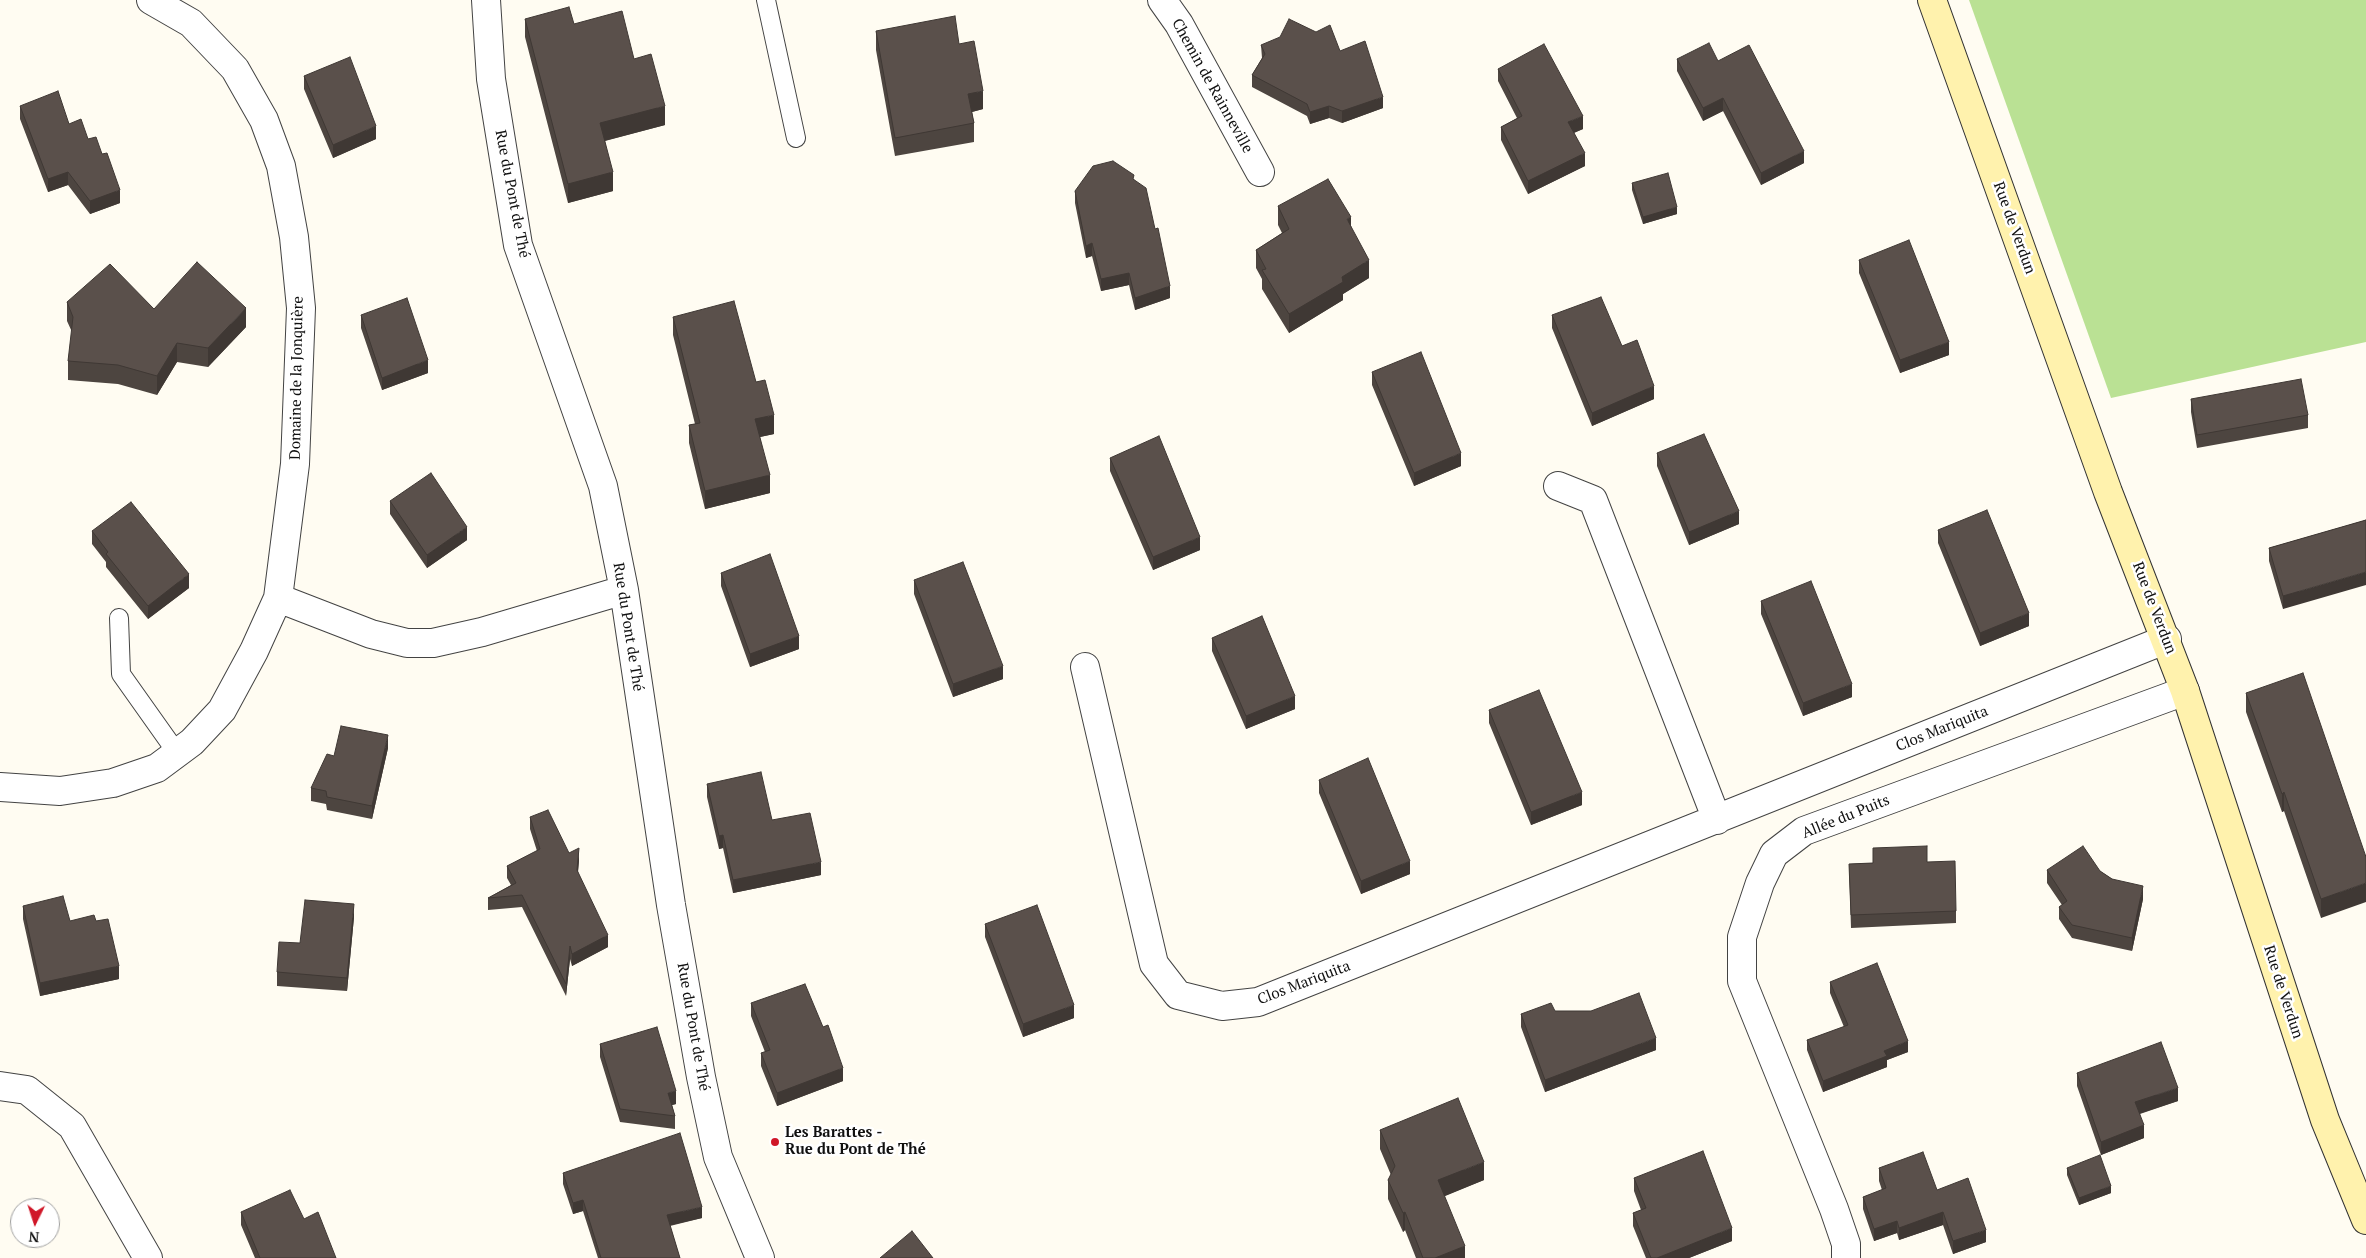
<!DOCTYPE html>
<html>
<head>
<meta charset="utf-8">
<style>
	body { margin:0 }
	#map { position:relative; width:2366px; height:1258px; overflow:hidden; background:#fffcf2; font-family:"PT Serif",serif }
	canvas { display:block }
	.north { position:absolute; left:10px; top:1198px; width:50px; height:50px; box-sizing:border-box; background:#fff; border:1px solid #9f9f9f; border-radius:50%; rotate:184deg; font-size:14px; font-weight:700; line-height:20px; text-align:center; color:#101010 }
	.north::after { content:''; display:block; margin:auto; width:18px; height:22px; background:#d01728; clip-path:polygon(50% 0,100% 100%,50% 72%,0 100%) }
</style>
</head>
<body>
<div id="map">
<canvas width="2366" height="1258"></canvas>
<div class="north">N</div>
</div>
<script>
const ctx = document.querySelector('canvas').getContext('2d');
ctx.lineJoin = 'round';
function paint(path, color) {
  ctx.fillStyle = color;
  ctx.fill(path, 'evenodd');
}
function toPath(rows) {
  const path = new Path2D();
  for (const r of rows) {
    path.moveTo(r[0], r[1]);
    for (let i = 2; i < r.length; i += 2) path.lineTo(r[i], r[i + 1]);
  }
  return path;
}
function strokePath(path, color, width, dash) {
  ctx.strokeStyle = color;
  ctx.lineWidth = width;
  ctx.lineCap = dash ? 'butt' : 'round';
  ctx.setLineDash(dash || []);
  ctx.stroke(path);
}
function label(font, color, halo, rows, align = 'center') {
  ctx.font = font + ' "PT Serif",serif';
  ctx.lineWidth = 5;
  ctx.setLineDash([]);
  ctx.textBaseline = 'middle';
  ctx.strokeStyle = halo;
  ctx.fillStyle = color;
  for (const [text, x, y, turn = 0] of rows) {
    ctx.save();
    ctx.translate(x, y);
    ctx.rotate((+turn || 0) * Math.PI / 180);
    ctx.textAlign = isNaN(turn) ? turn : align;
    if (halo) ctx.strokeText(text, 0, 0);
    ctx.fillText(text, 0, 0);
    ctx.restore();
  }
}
paint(toPath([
	[1969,0,2366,0,2366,342,2111,398]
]), '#bae194');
const service = toPath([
	[766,0,796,138],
	[119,618,121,674,177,753]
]);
const minor = toPath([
	[486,0,491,79,518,245,603,486,624,590,671,905,701,1077,718,1157,760,1258],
	[1162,0,1179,24,1260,172],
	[1558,486,1593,500,1717,820],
	[278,598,371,634,407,643,433,643,482,632,624,590],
	[1085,667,1154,964,1178,995,1222,1006,1258,1002,2167,639],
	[0,787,60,791,113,783,157,768,192,742,222,710,254,651,278,598,295,464,301,308,294,237,281,166,264,120,235,69,191,23,151,0],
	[0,1086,27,1090,72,1126,148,1258],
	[1846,1258,1846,1244,1834,1209,1742,981,1742,937,1760,883,1774,854,1804,831,2185,691]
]);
const secondary = toPath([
	[1932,0,2108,492,2185,691,2325,1120,2366,1220]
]);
strokePath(service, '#434343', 20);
strokePath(minor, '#434343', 30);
strokePath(secondary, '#323232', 30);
strokePath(service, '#fff', 18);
strokePath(minor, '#fff', 28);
strokePath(secondary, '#fff2ad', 28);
paint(toPath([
	[525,19,574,24,634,59,665,125,605,141,613,191,568,203,525,37],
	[876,31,959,44,983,109,972,112,974,123,974,142,895,156,876,50],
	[1261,45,1340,51,1383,108,1342,123,1329,118,1310,124,1307,116,1252,87,1252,75,1262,58],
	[1677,59,1804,163,1761,185,1723,111,1703,121,1677,71],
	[1498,69,1583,129,1574,133,1585,166,1528,194,1501,140,1501,127,1517,118,1498,81],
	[304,76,376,139,333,158,304,89],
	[20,106,69,124,88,139,102,154,120,203,90,214,68,185,48,192,20,119],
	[1134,179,1170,298,1135,310,1129,285,1101,291,1092,256,1086,258,1075,203,1075,191],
	[1632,183,1677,214,1643,224,1632,190],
	[1278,206,1351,226,1369,278,1343,294,1343,300,1289,333,1262,289,1262,279,1256,268,1256,250,1282,233,1278,225],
	[1859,260,1949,355,1900,373,1859,273],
	[67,302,154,309,246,327,208,367,177,362,157,395,118,384,68,380,68,361,72,332,67,321],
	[361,315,428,373,382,390,361,328],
	[1552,315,1622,346,1654,399,1592,426,1552,328],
	[673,317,756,382,774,434,760,437,770,493,705,509,689,443,689,425,695,424,673,335],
	[1372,372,1461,466,1414,486,1372,385],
	[2191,399,2308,415,2308,428,2197,448,2191,412],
	[1657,453,1739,524,1689,545,1657,466],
	[1110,458,1200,550,1153,570,1110,471],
	[390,501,467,540,427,568,390,514],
	[2366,520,2283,609,2269,561,2269,548],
	[1938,530,2029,626,1980,646,1938,543],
	[92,531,189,588,148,619,106,567,106,562,92,544],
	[721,573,799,649,750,667,721,586],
	[914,580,1003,679,953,697,914,594],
	[1761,601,1852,697,1803,716,1761,614],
	[1212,638,1295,709,1246,729,1212,651],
	[2246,693,2366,857,2321,918,2284,811,2282,812,2246,712],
	[1489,710,1582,805,1531,825,1489,723],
	[388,748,372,819,327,810,326,804,311,801,311,788,334,756],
	[1319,780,1410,874,1361,894,1319,793],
	[707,784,772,820,821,875,733,893,723,848,719,849,707,797],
	[530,817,569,853,579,860,578,872,608,947,572,966,570,959,566,996,522,907,488,910,488,898,511,885,507,878,507,866,537,851,530,829],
	[1873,848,1927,862,1956,911,1956,923,1851,928,1849,864,1873,863],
	[2047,870,2100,871,2143,899,2132,951,2072,938,2059,919,2059,907,2062,905,2047,883],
	[23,906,70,921,96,921,119,979,40,996,23,919],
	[354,917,347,991,277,986,277,972,300,943],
	[985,924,1074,1018,1023,1037,985,937],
	[1830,982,1908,1052,1887,1060,1887,1067,1823,1092,1807,1050,1807,1040,1844,1027,1830,993],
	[751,1003,823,1027,843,1081,777,1106,761,1066,761,1053,765,1052,751,1016],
	[1555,1011,1656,1050,1545,1092,1521,1027,1521,1014],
	[600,1044,676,1104,672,1105,675,1116,675,1129,620,1122,600,1057],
	[2077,1073,2178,1101,2140,1114,2144,1138,2101,1155,2077,1086],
	[1380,1130,1484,1180,1444,1196,1465,1258,1416,1258,1405,1230,1403,1232,1388,1199,1388,1180,1391,1175,1380,1149],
	[1879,1168,1937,1190,1986,1242,1953,1254,1943,1225,1899,1240,1897,1233,1874,1241,1863,1209,1863,1197,1882,1190,1879,1181],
	[2067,1168,2111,1193,2079,1205,2067,1175],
	[563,1173,702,1218,670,1226,680,1258,598,1258,583,1211,573,1214,563,1184],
	[1634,1178,1732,1241,1689,1258,1646,1258,1633,1226,1633,1213,1641,1210,1634,1191],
	[241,1212,304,1219,336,1258,255,1258,241,1225]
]), '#4d4540');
paint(toPath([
	[983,91,983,109,968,113,968,94],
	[1383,97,1383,108,1342,123,1342,111],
	[1723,98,1723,111,1703,121,1703,108],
	[665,106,665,125,600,142,600,123],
	[1329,106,1329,118,1310,124,1310,112],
	[1583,116,1583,129,1568,135,1568,122],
	[376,126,376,139,333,158,333,145],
	[1804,151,1804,163,1761,185,1761,173],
	[1585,153,1585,166,1528,194,1528,181],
	[68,172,68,185,48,192,48,179],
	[613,172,613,191,568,203,568,184],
	[120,190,120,203,90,214,90,201],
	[1677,207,1677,214,1643,224,1643,217],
	[1351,217,1351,235,1347,219],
	[1092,243,1092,256,1086,258,1086,246],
	[1369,260,1369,278,1343,294,1343,300,1289,333,1289,314,1342,277],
	[1129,273,1129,285,1101,291,1101,279],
	[1170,286,1170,298,1135,310,1135,298],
	[246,308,246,327,208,367,208,348],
	[1949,342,1949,355,1900,373,1900,360],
	[177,343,177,362,157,395,157,376],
	[428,360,428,373,382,390,382,378],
	[1654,386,1654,399,1592,426,1592,413],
	[774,415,774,434,755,438,755,419],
	[1461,453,1461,466,1414,486,1414,473],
	[770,475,770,493,705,509,705,491],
	[1739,511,1739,524,1689,545,1689,532],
	[467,527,467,540,427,568,427,555],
	[1200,537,1200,550,1153,570,1153,557],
	[2366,572,2366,585,2283,609,2283,596],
	[189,574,189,588,148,619,148,606],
	[2029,613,2029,626,1980,646,1980,633],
	[799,636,799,649,750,667,750,654],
	[1003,666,1003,679,953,697,953,684],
	[1852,684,1852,697,1803,716,1803,703],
	[1295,696,1295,709,1246,729,1246,716],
	[388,735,388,748,372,819,372,806],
	[1582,792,1582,805,1531,825,1531,812],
	[2284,792,2284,811,2282,812,2282,794],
	[723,835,723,848,719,849,719,836],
	[579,848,579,860,577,882,577,870],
	[1410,861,1410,874,1361,894,1361,881],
	[821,862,821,875,733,893,733,880],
	[2366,883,2366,902,2321,918,2321,899],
	[2143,886,2143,899,2132,951,2132,938],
	[354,904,354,917,347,991,347,978],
	[608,935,608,947,572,966,572,954],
	[570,946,570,959,566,996,566,984],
	[119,966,119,979,40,996,40,983],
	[1074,1005,1074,1018,1023,1037,1023,1024],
	[1656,1038,1656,1050,1545,1092,1545,1080],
	[1908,1041,1908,1052,1887,1060,1887,1067,1823,1092,1823,1081,1884,1051],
	[843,1068,843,1081,777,1106,777,1093],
	[2178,1088,2178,1101,2135,1115,2135,1102],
	[676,1091,676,1104,668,1106,668,1093],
	[2144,1125,2144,1138,2101,1155,2101,1142],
	[1484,1162,1484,1180,1438,1199,1438,1180],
	[2111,1186,2111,1193,2079,1205,2079,1198],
	[583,1200,583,1211,573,1214,573,1203],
	[702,1207,702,1218,667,1226,667,1215],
	[1405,1212,1405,1230,1403,1232,1403,1213],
	[1943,1212,1943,1225,1899,1240,1899,1228],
	[1897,1221,1897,1233,1874,1241,1874,1229],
	[1732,1228,1732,1241,1689,1258,1657,1258],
	[1986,1230,1986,1242,1953,1254,1953,1241],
	[1465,1246,1465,1258,1435,1258]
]), '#3f3834');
const building = toPath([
	[569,7,574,24,622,11,634,59,651,54,665,106,600,123,613,172,568,184,525,19,569,7],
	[955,16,959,44,974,41,983,91,968,94,974,123,895,138,876,31,955,16],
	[1289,19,1316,32,1330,25,1340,51,1365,41,1383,97,1342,111,1329,106,1310,112,1307,104,1252,75,1265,54,1261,45,1280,37,1289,19],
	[1709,43,1718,61,1749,45,1804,151,1761,173,1723,98,1703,108,1677,59,1709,43],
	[1544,44,1583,116,1568,122,1585,153,1528,181,1501,127,1522,116,1498,69,1544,44],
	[350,57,376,126,333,145,304,76,350,57],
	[58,91,69,124,81,119,88,139,96,137,102,154,107,153,120,190,90,201,68,172,48,179,20,106,58,91],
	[1113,161,1134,175,1133,179,1146,188,1155,229,1158,228,1170,286,1135,298,1129,273,1101,279,1092,243,1086,246,1075,191,1093,166,1113,161],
	[1668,173,1677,207,1643,217,1632,183,1668,173],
	[1328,179,1351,217,1347,219,1369,260,1342,277,1343,282,1289,314,1262,270,1266,269,1256,250,1289,229,1278,206,1328,179],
	[1909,240,1949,342,1900,360,1859,260,1909,240],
	[197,262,246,308,208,348,177,343,157,376,118,365,68,361,73,317,67,302,110,264,154,309,197,262],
	[1601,297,1622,346,1637,340,1654,386,1592,413,1552,315,1601,297],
	[407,298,428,360,382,378,361,315,407,298],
	[734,301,756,382,765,380,774,415,755,419,770,475,705,491,689,425,700,423,673,317,734,301],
	[1421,352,1461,453,1414,473,1372,372,1421,352],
	[2301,379,2308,415,2197,435,2191,399,2301,379],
	[1704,434,1739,511,1689,532,1657,453,1704,434],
	[1159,436,1200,537,1153,557,1110,458,1159,436],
	[431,473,467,527,427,555,390,501,431,473],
	[131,502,189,574,148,606,106,554,108,552,92,531,131,502],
	[1987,510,2029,613,1980,633,1938,530,1987,510],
	[2366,520,2366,572,2283,596,2269,548,2366,520],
	[770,554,799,636,750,654,721,573,770,554],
	[963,562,1003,666,953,684,914,580,963,562],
	[1811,581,1852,684,1803,703,1761,601,1811,581],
	[1262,616,1295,696,1246,716,1212,638,1262,616],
	[2303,673,2366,857,2366,883,2321,899,2284,792,2282,794,2246,693,2303,673],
	[1539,690,1582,792,1531,812,1489,710,1539,690],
	[341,726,388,735,372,806,327,797,326,791,311,788,327,754,334,756,341,726],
	[1368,758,1410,861,1361,881,1319,780,1368,758],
	[761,772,772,820,810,813,821,862,733,880,723,835,719,836,707,784,761,772],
	[548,810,569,853,579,848,577,870,608,935,572,954,570,946,566,984,522,895,488,898,516,883,507,866,540,849,530,817,548,810],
	[1927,846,1927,862,1955,861,1956,911,1851,915,1849,864,1873,863,1873,848,1927,846],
	[2083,846,2100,871,2112,879,2143,886,2132,938,2072,925,2059,907,2067,901,2047,870,2083,846],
	[63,896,70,921,94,915,96,921,108,919,119,966,40,983,23,906,63,896],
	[305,900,354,904,347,978,277,972,279,942,300,943,305,900],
	[1037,905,1074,1005,1023,1024,985,924,1037,905],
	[1877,963,1908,1041,1884,1051,1887,1056,1823,1081,1807,1040,1848,1025,1830,982,1877,963],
	[805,984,823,1027,828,1025,843,1068,777,1093,761,1053,770,1050,751,1003,805,984],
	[1639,993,1656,1038,1545,1080,1521,1014,1551,1003,1555,1011,1591,1011,1639,993],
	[657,1027,676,1091,668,1093,675,1116,620,1109,600,1044,657,1027],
	[2161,1042,2178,1088,2135,1102,2144,1125,2101,1142,2077,1073,2161,1042],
	[1458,1098,1484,1162,1438,1180,1465,1246,1435,1258,1423,1258,1405,1212,1403,1213,1388,1180,1395,1166,1380,1130,1458,1098],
	[680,1133,702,1207,667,1215,680,1258,601,1258,583,1200,573,1203,563,1173,680,1133],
	[1703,1151,1732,1228,1657,1258,1651,1258,1633,1213,1646,1208,1634,1178,1703,1151],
	[1923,1152,1937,1190,1968,1178,1986,1230,1953,1241,1943,1212,1899,1228,1897,1221,1874,1229,1863,1197,1886,1188,1879,1168,1923,1152],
	[2100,1155,2111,1186,2079,1198,2067,1168,2100,1155],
	[290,1190,304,1219,318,1212,336,1258,260,1258,241,1212,290,1190],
	[912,1231,933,1258,880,1258,912,1231]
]);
paint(building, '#5a504b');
strokePath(building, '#3f3834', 1);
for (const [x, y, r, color] of [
	[775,1142,5,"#d01728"]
]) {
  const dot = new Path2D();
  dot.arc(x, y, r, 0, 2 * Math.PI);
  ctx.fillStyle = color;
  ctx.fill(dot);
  strokePath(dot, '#fff', 2);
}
label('15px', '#101010', '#fff', [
	["Chemin de Rainneville",1212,86,61],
	["Rue du Pont de Thé",512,194,79],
	["Rue de Verdun",2014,228,70],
	["Domaine de la Jonquière",297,378,-89],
	["Rue de Verdun",2154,608,69],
	["Rue du Pont de Thé",628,627,81],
	["Clos Mariquita",1942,729,-22],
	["Allée du Puits",1846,817,-22],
	["Clos Mariquita",1304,983,-21],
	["Rue de Verdun",2283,992,72],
	["Rue du Pont de Thé",693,1027,80]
]);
label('bold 15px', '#101010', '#fff', [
	["Les Barattes -",785,1133],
	["Rue du Pont de Thé",785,1150]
], 'left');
</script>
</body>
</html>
